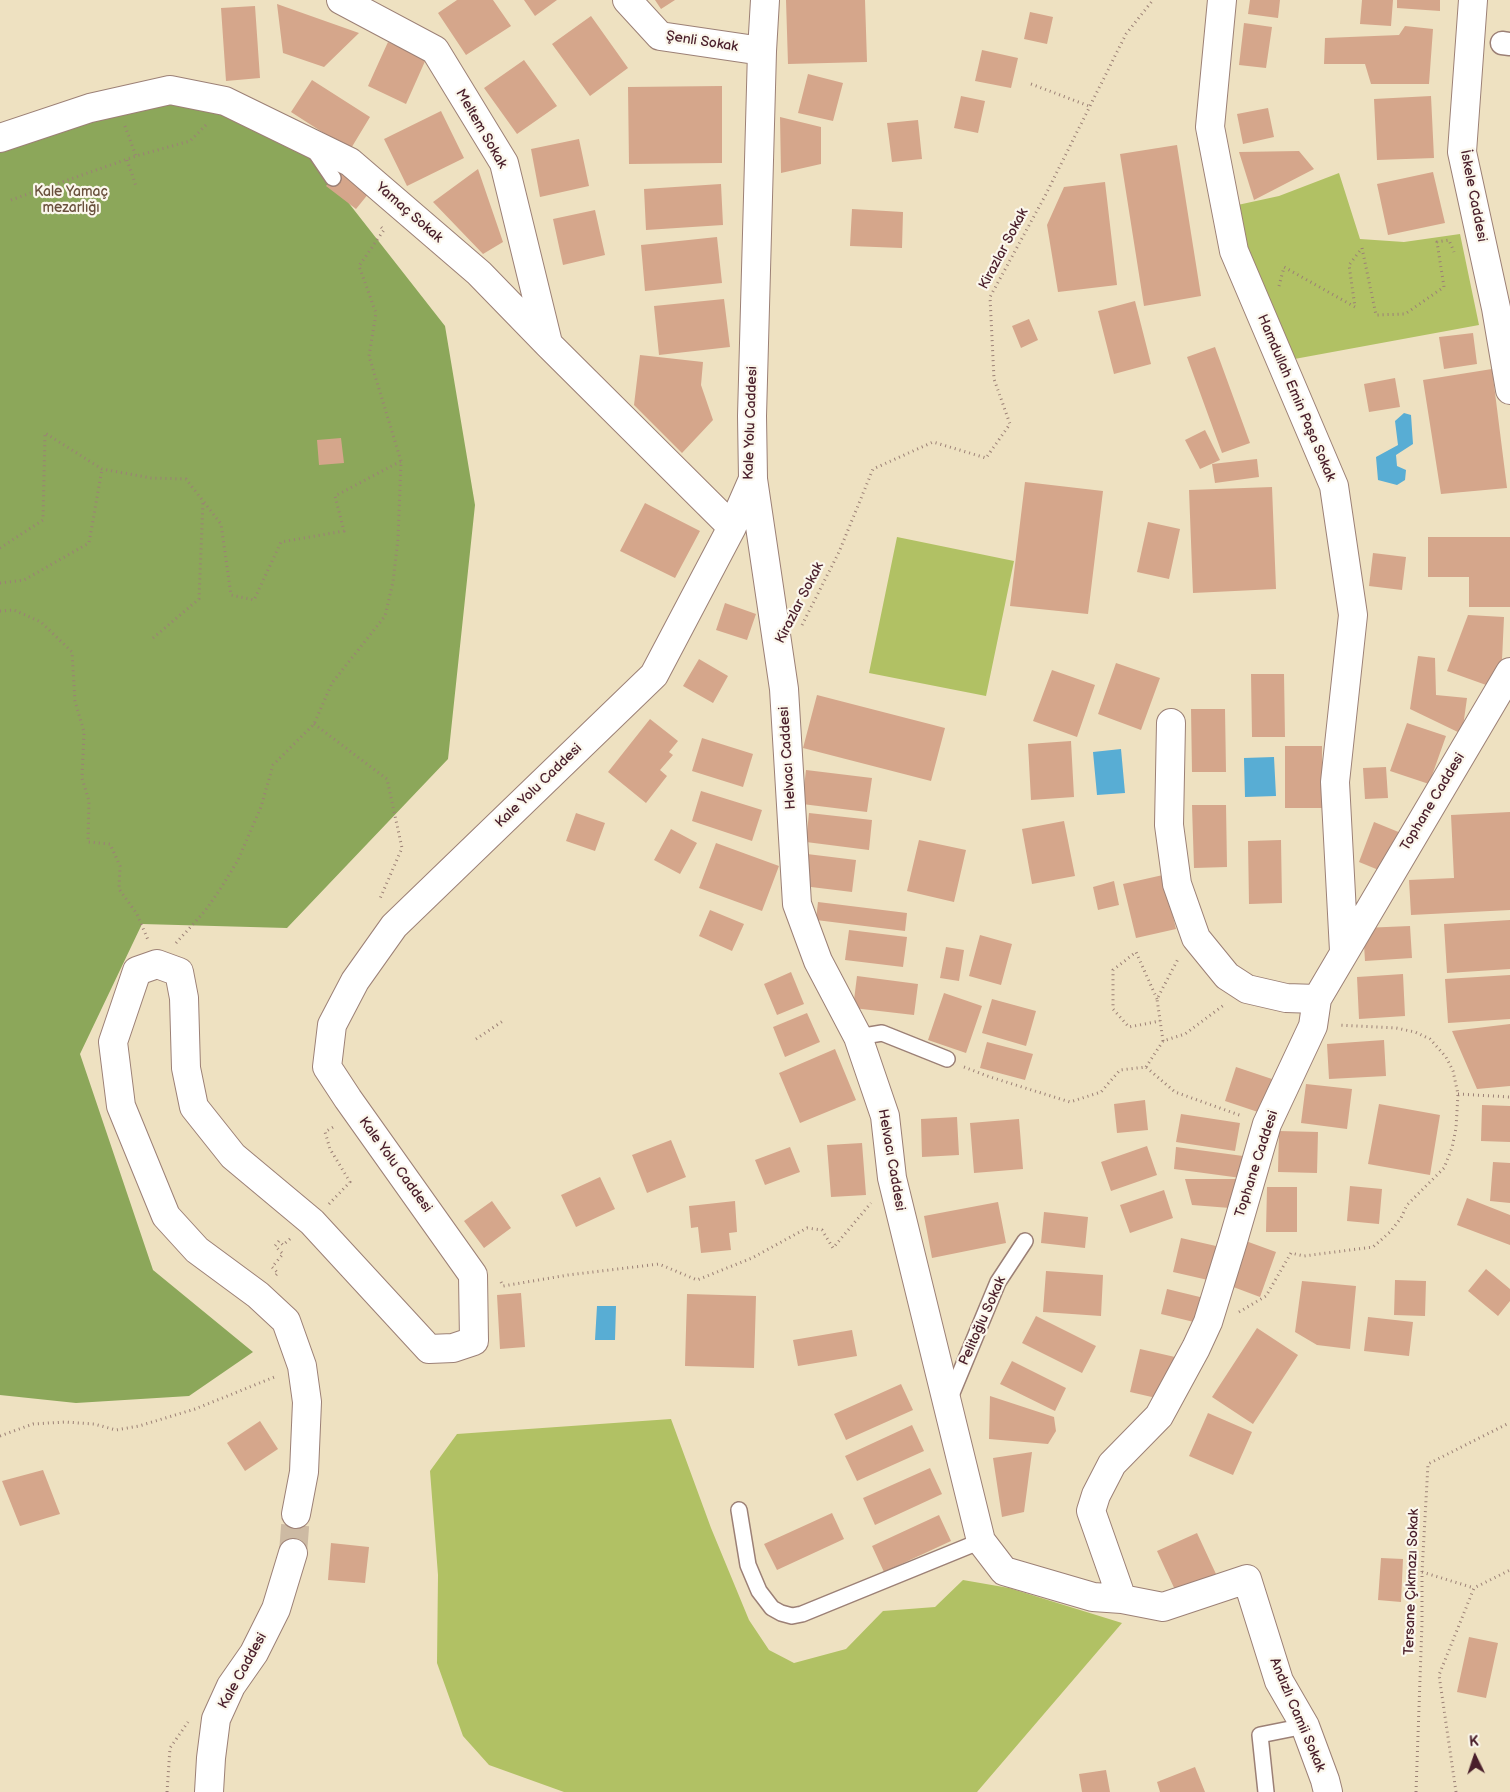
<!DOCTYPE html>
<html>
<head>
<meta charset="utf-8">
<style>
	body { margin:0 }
	#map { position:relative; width:1510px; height:1792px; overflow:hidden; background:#eee1c1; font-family:"Balsamiq Sans",sans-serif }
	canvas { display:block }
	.north { position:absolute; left:1450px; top:1732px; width:50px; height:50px; -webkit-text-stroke:4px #fbf7ec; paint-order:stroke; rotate:356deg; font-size:14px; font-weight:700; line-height:20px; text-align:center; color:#4a1f2b }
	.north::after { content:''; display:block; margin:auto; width:18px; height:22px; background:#4a1f2b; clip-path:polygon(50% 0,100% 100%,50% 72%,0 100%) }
</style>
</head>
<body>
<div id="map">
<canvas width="1510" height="1792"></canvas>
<div class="north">K</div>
</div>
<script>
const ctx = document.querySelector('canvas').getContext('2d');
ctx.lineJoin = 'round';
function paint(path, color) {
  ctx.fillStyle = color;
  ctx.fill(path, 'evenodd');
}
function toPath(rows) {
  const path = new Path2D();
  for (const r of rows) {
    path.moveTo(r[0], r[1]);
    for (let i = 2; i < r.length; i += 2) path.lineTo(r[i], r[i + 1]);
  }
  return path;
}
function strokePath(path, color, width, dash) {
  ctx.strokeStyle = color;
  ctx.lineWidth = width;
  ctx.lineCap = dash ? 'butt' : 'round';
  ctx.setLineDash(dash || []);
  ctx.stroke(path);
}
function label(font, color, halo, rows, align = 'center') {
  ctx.font = font + ' "Balsamiq Sans",sans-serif';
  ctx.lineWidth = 4.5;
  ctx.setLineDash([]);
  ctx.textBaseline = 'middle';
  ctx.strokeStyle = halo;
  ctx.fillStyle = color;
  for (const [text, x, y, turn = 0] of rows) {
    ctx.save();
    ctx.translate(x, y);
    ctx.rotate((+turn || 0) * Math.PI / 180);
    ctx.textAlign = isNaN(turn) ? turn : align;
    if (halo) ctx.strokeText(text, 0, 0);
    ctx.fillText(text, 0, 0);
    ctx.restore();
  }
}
paint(toPath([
	[1339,173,1360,239,1404,242,1460,234,1479,325,1289,360,1233,206,1279,196],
	[897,537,1014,561,986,696,869,673],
	[671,1419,711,1528,749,1620,769,1650,794,1663,846,1649,883,1611,935,1607,963,1580,1009,1588,1122,1623,977,1792,564,1792,489,1765,463,1736,437,1663,438,1575,430,1471,457,1434]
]), '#b1c164');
paint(toPath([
	[176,95,304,146,445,326,475,505,448,759,287,928,142,924,80,1054,153,1270,253,1352,189,1396,76,1403,0,1395,0,148]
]), '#8ca75a');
paint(toPath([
	[1404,413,1411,415,1413,444,1396,455,1397,466,1406,470,1405,480,1397,485,1378,480,1376,457,1398,445,1395,421],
	[1121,749,1125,793,1097,795,1093,752],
	[1274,757,1276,796,1245,797,1244,758],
	[597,1306,616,1306,615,1340,595,1340]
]), '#58add4');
paint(toPath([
	[457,0,493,0,511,26,466,55,438,13],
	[524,0,557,0,535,16],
	[655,0,675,0,661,9],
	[786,0,865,0,867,62,788,64],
	[1250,0,1280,0,1278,18,1248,14],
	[1362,0,1393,0,1391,26,1360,24],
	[1397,0,1440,0,1440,11,1397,8],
	[277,4,359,33,324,67,283,53],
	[255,6,260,78,226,81,221,8],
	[1030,12,1053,17,1047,44,1024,39],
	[591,16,628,68,590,96,552,44],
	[1244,23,1272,27,1266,68,1239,65],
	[1405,26,1433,29,1429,84,1371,84,1365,64,1324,64,1325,38,1399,35],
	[388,42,426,59,406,104,368,86],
	[982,50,1018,58,1011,88,975,81],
	[524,60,557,106,517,134,484,88],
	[808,74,843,83,833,121,798,113],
	[312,80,370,117,350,150,291,112],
	[722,86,722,163,629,164,628,87],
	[961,96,985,101,978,133,954,128],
	[1431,96,1434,158,1377,160,1374,99],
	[1268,108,1274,137,1243,144,1237,114],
	[441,111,464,158,407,186,384,139],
	[780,117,821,127,821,164,781,173],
	[918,120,922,159,892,162,887,123],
	[579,139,589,186,540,197,531,149],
	[1177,145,1201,296,1144,306,1120,154],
	[1299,151,1314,169,1254,200,1239,152],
	[478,169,503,242,483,254,433,202],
	[339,170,369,193,356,209,326,186],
	[1433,172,1445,223,1388,235,1377,184],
	[1105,182,1117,285,1058,292,1047,225,1064,187],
	[721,184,723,225,646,230,644,189],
	[852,209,903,212,902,248,850,246],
	[595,210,605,255,563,265,553,219],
	[717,237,722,283,645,291,641,245],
	[724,299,730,347,659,355,654,306],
	[1135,301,1151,364,1114,374,1098,311],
	[1029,319,1038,340,1021,348,1012,326],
	[1473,333,1477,364,1444,369,1439,337],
	[1215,347,1250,443,1222,453,1187,357],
	[640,355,703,362,701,385,713,420,682,453,634,405],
	[1492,369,1507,488,1441,494,1423,380],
	[1395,378,1400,407,1369,412,1364,384],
	[1205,430,1220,460,1200,469,1185,440],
	[341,438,344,463,319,465,317,440],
	[1257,459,1259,477,1215,483,1212,464],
	[1025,482,1103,491,1088,614,1010,606],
	[1272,487,1276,589,1193,593,1189,490],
	[645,503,700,531,675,578,620,551],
	[1148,522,1180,529,1169,579,1137,572],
	[1428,537,1510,537,1510,607,1469,607,1469,577,1428,577],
	[1373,553,1406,557,1402,590,1369,586],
	[725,603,756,614,747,640,716,630],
	[1468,615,1504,617,1502,660,1489,686,1447,671],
	[1418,656,1435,658,1436,695,1467,698,1462,734,1410,709],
	[699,659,728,676,713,703,683,686],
	[1116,663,1160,678,1141,730,1098,714],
	[1052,670,1095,685,1077,737,1033,721],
	[1251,674,1284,674,1285,737,1252,737],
	[817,695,945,728,931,781,803,748],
	[1191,709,1225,709,1226,772,1192,772],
	[650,719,678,741,669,752,673,755,660,770,667,776,646,803,608,772],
	[1407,723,1446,736,1429,784,1390,771],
	[702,738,753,754,743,787,692,771],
	[1071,741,1074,797,1031,800,1028,744],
	[1285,746,1322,746,1322,808,1285,808],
	[1386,767,1388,798,1365,799,1363,768],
	[806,770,872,778,867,812,802,804],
	[701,791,762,810,752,841,692,821],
	[1192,805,1226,805,1227,867,1194,868],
	[1510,812,1510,910,1411,915,1409,880,1454,878,1451,815],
	[576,813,605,823,595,851,566,841],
	[809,813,872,820,869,850,806,842],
	[1064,821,1075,876,1032,884,1022,829],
	[1374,822,1401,833,1386,873,1359,862],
	[671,829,697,843,680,874,654,860],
	[919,840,966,850,954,902,907,891],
	[1281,840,1282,903,1249,904,1248,841],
	[716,843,779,866,762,911,699,888],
	[807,854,856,860,852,892,803,886],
	[1163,875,1176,929,1136,938,1123,884],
	[1114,881,1119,905,1098,910,1093,887],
	[818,902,907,913,905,931,816,920],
	[710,910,744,924,732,951,699,936],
	[1510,920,1510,969,1447,973,1444,924],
	[1410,926,1412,958,1365,961,1363,928],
	[849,930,907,937,903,967,845,960],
	[980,935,1012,944,1001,985,969,976],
	[946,947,964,950,959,981,940,978],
	[791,972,804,1004,777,1015,764,984],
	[1403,974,1405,1016,1359,1019,1357,977],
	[1510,975,1510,1019,1448,1023,1445,979],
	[857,976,918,984,914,1015,853,1008],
	[944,993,982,1006,966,1053,928,1040],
	[992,999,1036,1011,1026,1046,982,1033],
	[807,1013,820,1042,785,1057,773,1027],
	[1510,1024,1510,1086,1477,1089,1452,1031],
	[1384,1040,1386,1076,1329,1079,1327,1044],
	[987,1042,1033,1054,1025,1080,980,1068],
	[835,1049,856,1100,800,1123,779,1073],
	[1236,1067,1275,1080,1264,1114,1225,1101],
	[1306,1084,1352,1089,1347,1129,1301,1123],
	[1145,1100,1148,1130,1117,1133,1114,1104],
	[1379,1104,1440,1115,1430,1175,1368,1164],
	[1482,1105,1510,1106,1510,1142,1481,1141],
	[1181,1114,1240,1123,1235,1151,1176,1142],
	[957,1117,959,1155,922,1157,921,1119],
	[1019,1119,1023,1169,974,1173,970,1123],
	[1279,1131,1318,1132,1317,1173,1278,1172],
	[671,1140,686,1177,647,1193,632,1155],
	[862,1143,866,1195,831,1197,827,1145],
	[1147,1146,1157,1175,1111,1191,1101,1162],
	[790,1147,800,1172,765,1185,755,1160],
	[1176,1147,1243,1156,1241,1178,1174,1169],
	[1493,1162,1510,1163,1510,1203,1490,1201],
	[600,1177,615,1209,576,1227,561,1195],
	[1185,1179,1238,1179,1230,1208,1192,1205],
	[1350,1186,1382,1189,1379,1224,1347,1221],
	[1267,1187,1297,1187,1297,1232,1266,1232],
	[1164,1190,1173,1218,1130,1233,1120,1205],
	[1467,1198,1510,1215,1510,1245,1457,1225],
	[492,1201,511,1228,484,1248,464,1221],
	[735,1201,737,1232,729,1233,731,1250,701,1253,698,1227,691,1228,689,1206],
	[998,1202,1006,1243,932,1258,924,1216],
	[1044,1212,1088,1217,1085,1248,1041,1243],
	[1181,1238,1216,1246,1208,1280,1173,1272],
	[1243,1240,1276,1252,1260,1297,1228,1285],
	[1486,1269,1510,1289,1510,1301,1498,1316,1468,1291],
	[1046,1271,1103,1275,1101,1316,1043,1312],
	[1395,1280,1426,1281,1425,1316,1394,1315],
	[1302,1281,1356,1286,1350,1349,1317,1345,1295,1332],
	[1167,1289,1204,1298,1198,1323,1161,1314],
	[521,1293,525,1347,500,1349,497,1295],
	[687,1294,756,1296,754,1368,685,1366],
	[1036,1316,1096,1346,1082,1373,1022,1343],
	[1368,1317,1413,1322,1409,1356,1364,1351],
	[1257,1328,1298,1355,1253,1424,1212,1397],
	[852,1330,857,1356,798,1366,793,1340],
	[1140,1349,1175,1357,1165,1400,1130,1392],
	[1012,1361,1066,1388,1055,1411,1000,1384],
	[901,1384,913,1410,846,1440,834,1414],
	[990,1396,1054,1417,1056,1431,1048,1444,989,1439],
	[1208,1413,1252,1432,1233,1475,1189,1456],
	[260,1421,278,1449,245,1471,227,1443],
	[912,1425,924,1451,857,1481,845,1456],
	[1032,1452,1024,1512,1002,1517,993,1458],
	[930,1468,942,1494,875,1525,863,1498],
	[43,1470,60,1514,20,1526,2,1481],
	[832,1513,844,1539,777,1570,764,1544],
	[939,1515,951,1541,884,1572,872,1546],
	[1197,1533,1216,1574,1176,1592,1157,1551],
	[331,1543,369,1547,365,1583,328,1580],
	[1381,1558,1403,1559,1401,1602,1378,1600],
	[1469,1637,1498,1643,1486,1698,1457,1692],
	[1195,1767,1205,1792,1160,1792,1157,1782],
	[1106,1770,1110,1792,1082,1792,1079,1774]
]), '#d5a68b');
strokePath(toPath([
	[293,1553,296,1514]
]), '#cdbaa3', 28, [28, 14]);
const service = toPath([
	[312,147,333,178],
	[858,1037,882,1033,947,1059],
	[949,1400,998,1282,1025,1241],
	[739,1510,748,1565,759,1591,772,1608,781,1613,792,1616,802,1614,981,1541],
	[1266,1792,1260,1735,1305,1726]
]);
const pedestrian = toPath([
	[1502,43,1510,44]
]);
const minor = toPath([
	[341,0,435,50,504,163,548,343],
	[627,0,660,36,762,51],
	[1222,0,1210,127,1234,251,1334,486,1353,615,1335,782,1344,951],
	[0,138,90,108,170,90,225,101,350,162,479,273,549,345,732,527],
	[753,479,784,689,797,904,818,961,858,1037,885,1116,892,1178,981,1541,1004,1571,1093,1597,1122,1599],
	[1171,723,1169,825,1177,884,1196,938,1227,976,1247,989,1286,998,1317,999],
	[296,1514,304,1472,307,1402,302,1366,286,1321,258,1295,197,1250,166,1216,121,1106,113,1042,137,971,157,964,179,972,184,998,186,1068,194,1107,233,1156,312,1222,429,1349,453,1348,474,1341,473,1275,348,1099,327,1067,332,1025,355,981,394,926,654,675,732,527,753,479,752,416,762,51,765,0],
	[209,1792,211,1758,216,1719,231,1686,254,1653,276,1609,293,1553],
	[1328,1792,1325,1780,1305,1726,1279,1681,1247,1579,1163,1607,1122,1599,1091,1511,1096,1495,1112,1464,1159,1416,1196,1348,1208,1322,1233,1241,1267,1124,1313,1026,1317,999,1510,672]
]);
const tertiary = toPath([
	[1473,0,1462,152,1496,308,1510,390]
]);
strokePath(service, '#9c8076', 18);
strokePath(pedestrian, '#9c8076', 25);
strokePath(minor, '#9c8076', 30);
strokePath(tertiary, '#9c8076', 30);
strokePath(toPath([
	[1031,84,1089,106],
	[125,126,136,156],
	[127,160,136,186],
	[11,200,136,156,190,141,207,124],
	[1279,286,1284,267,1355,307,1349,265,1362,248,1376,315,1405,314,1444,287,1437,242,1449,240,1454,252],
	[0,548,43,520,45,433,102,469,151,478,186,479,221,524,231,595,254,600,281,542,344,531,335,496,401,461],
	[0,583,24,580,89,543,102,469],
	[0,611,14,610,41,622,72,652,75,701,84,732,82,778,89,801,88,842,110,844,120,866,119,889,137,914,148,940],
	[802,625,839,552,873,469,933,442,986,458,1010,424,994,379,990,297,1045,196,1126,34,1153,0],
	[153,638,199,599,203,501],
	[314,724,387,779,402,848,379,901],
	[176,943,205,911,221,888,238,860,261,807,273,765,314,724,332,683,385,616,393,582,398,539,401,461,369,356,376,313,359,266,384,230,380,226],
	[1157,999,1136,952,1113,970,1113,1009,1129,1027,1160,1021],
	[476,1039,503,1021],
	[1163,1041,1157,999,1178,959],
	[964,1067,990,1077,1070,1102,1101,1092,1120,1070,1146,1067,1175,1092,1242,1116],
	[1146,1067,1163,1041,1185,1034,1224,1005],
	[1458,1094,1510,1097],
	[329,1204,350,1182,330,1149,325,1132,335,1126],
	[276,1275,278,1273,272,1267,283,1254,275,1246,279,1241,283,1245,291,1238],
	[501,1282,503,1286,568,1275,659,1264,697,1280,752,1258,807,1228,822,1230,833,1248,871,1203],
	[1239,1312,1266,1296,1291,1253,1304,1256,1373,1247,1390,1232,1401,1218,1407,1205,1444,1168,1452,1148,1456,1128,1458,1094,1453,1071,1446,1057,1430,1039,1415,1032,1396,1028,1339,1025],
	[0,1436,33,1424,65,1422,94,1424,116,1430,139,1426,195,1409,277,1376],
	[1422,1572,1474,1588],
	[167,1792,170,1748,188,1722],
	[1416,1792,1422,1623,1422,1572,1428,1464,1507,1424,1510,1425],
	[1456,1792,1439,1675,1474,1588,1510,1570]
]), '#9c8076', 3, [1, 4]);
strokePath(service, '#fff', 15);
strokePath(pedestrian, '#fff', 22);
strokePath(minor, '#fff', 28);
strokePath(tertiary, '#fff', 28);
label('14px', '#4a1f2b', '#fbf7ec', [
	["Şenli Sokak",702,42,9],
	["Meltem Sokak",481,129,60],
	["İskele Caddesi",1473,196,79],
	["Yamaç Sokak",409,213,41],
	["Kirazlar Sokak",1004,249,-62],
	["Hamdullah Emin Paşa Sokak",1296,398,67],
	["Kale Yolu Caddesi",751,423,-88],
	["Kirazlar Sokak",800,603,-63],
	["Helvacı Caddesi",788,758,-94],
	["Kale Yolu Caddesi",539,786,-44],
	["Tophane Caddesi",1433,802,-59],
	["Helvacı Caddesi",891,1160,80],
	["Tophane Caddesi",1257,1164,-72],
	["Kale Yolu Caddesi",395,1165,54],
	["Pelitoğlu Sokak",983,1321,-66],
	["Tersane Çıkmazı Sokak",1412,1582,-88],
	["Kale Caddesi",243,1671,-61],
	["Andızlı Camii Sokak",1297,1715,67]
]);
label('14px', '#69503c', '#fbf7ec', [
	["Kale Yamaç",71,192],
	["mezarlığı",71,208]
]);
</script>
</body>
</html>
